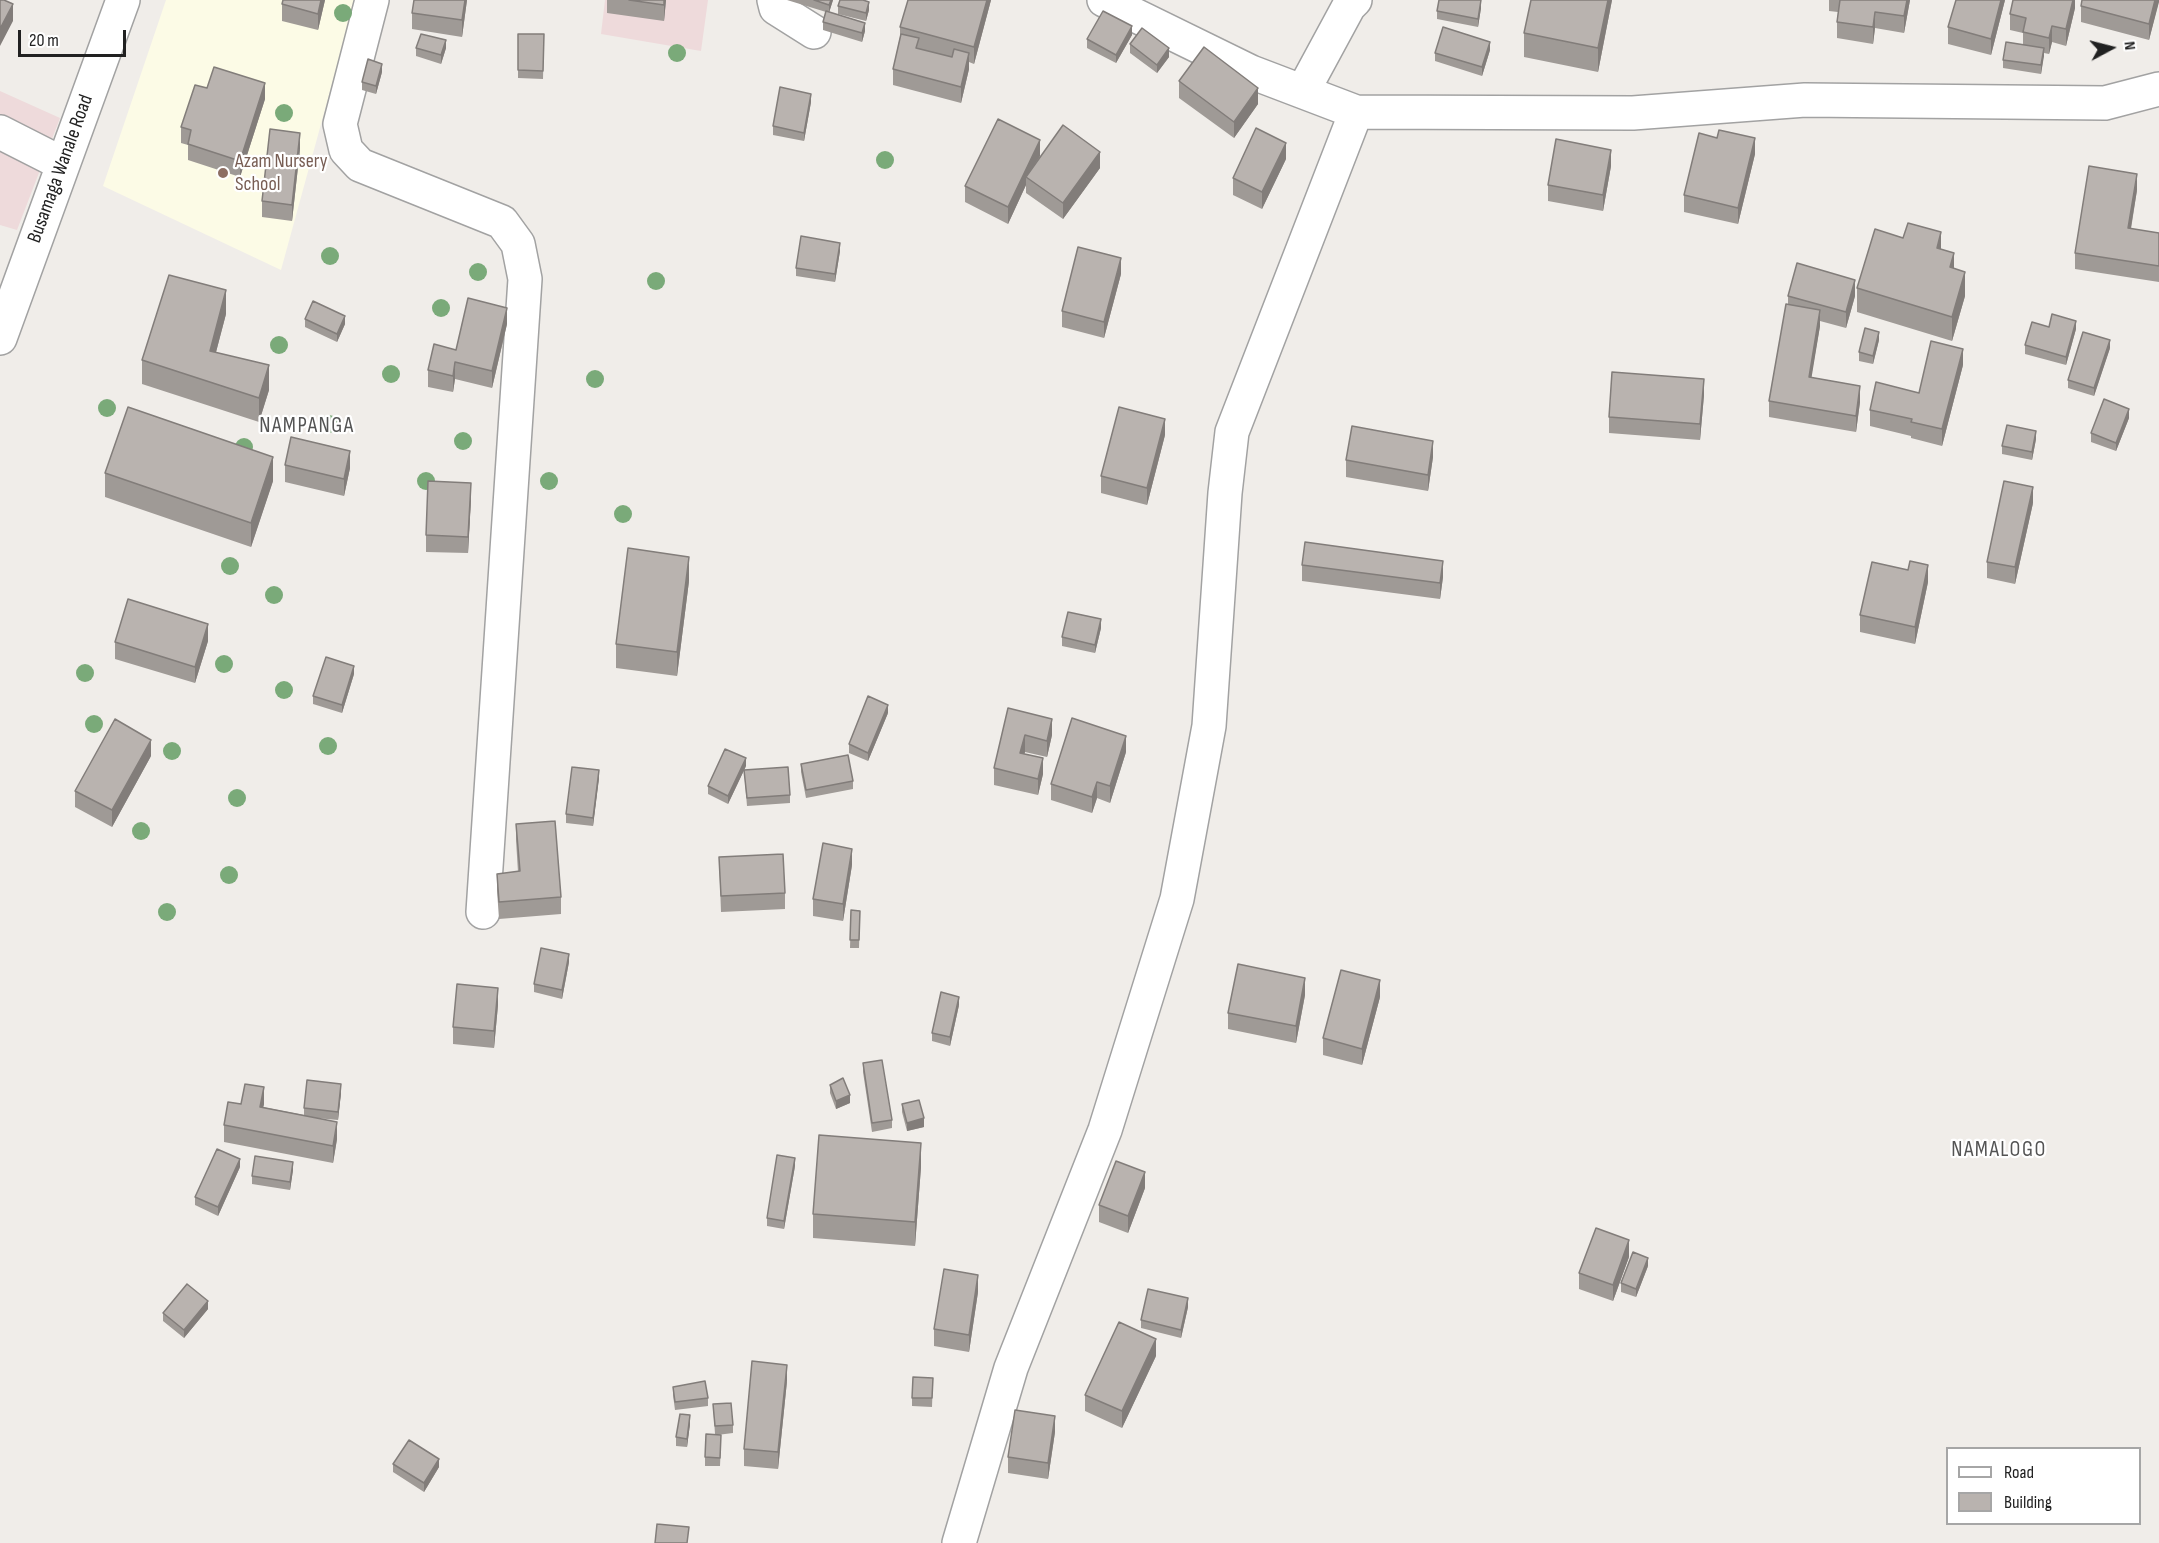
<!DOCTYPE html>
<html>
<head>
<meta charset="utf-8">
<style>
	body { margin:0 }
	#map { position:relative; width:2159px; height:1543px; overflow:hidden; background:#f0ede9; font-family:"Sofia Sans Condensed",sans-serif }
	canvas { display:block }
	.legend { position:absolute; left:1946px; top:1447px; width:195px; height:78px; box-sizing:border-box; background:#fff; border:2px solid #a6a6a6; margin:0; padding:8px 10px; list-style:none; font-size:18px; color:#212121 }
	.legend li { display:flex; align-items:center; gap:12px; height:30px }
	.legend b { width:30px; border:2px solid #a6a6a6 }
	.north { position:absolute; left:2081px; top:18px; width:60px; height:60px; -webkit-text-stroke:4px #fff; paint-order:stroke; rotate:83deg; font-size:16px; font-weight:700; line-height:24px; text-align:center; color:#212121 }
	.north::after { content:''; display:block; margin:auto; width:21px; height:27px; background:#212121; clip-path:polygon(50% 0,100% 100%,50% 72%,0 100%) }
	.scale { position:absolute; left:18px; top:30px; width:108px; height:27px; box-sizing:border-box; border:3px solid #212121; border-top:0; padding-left:8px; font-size:18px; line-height:21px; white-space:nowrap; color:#212121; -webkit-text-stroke:4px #fff; paint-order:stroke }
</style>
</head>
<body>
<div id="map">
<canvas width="2159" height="1543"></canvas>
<ul class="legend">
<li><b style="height:8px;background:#fff"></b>Road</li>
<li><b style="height:16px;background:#b9b3af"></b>Building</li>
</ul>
<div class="north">N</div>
<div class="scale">20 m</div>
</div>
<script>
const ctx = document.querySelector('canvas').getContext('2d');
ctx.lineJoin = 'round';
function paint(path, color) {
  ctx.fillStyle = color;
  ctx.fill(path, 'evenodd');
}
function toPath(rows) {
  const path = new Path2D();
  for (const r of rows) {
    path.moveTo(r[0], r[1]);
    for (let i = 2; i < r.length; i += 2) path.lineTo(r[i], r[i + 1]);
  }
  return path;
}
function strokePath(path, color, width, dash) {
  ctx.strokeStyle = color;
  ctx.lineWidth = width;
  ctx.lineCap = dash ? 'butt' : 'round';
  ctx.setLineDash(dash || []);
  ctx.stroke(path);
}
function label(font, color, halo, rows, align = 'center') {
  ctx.font = font + ' "Sofia Sans Condensed",sans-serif';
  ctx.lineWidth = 4.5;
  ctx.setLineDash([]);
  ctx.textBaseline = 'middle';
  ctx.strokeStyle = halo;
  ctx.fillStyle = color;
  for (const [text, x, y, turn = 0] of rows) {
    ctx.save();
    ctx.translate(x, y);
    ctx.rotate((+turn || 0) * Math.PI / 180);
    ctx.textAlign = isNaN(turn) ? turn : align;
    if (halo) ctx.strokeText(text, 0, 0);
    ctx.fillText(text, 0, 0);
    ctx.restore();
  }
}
paint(toPath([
	[605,0,708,0,701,51,601,34],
	[0,91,60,118,17,230,0,225]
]), '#eedadb');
paint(toPath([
	[166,0,355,0,281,270,103,186]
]), '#fcfbe6');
const minor = toPath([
	[372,0,340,124,346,150,360,165,502,222,518,244,525,279,483,912],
	[774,0,776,8,814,32],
	[1104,0,1251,72,1356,112,1633,113,1805,100,2105,103,2159,89],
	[1303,91,1349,6,1355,0],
	[0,132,63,164],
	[0,338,123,0],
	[959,1543,1011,1368,1105,1130,1177,899,1209,726,1225,493,1232,432,1356,112]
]);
strokePath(minor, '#a2a2a2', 36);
strokePath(minor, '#fff', 33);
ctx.fillStyle = '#7aaa79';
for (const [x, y] of [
	[343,13],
	[677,53],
	[284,113],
	[885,160],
	[330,256],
	[478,272],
	[656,281],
	[441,308],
	[279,345],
	[391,374],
	[595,379],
	[107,408],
	[329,424],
	[463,441],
	[244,447],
	[426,481],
	[549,481],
	[623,514],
	[230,566],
	[274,595],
	[224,664],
	[85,673],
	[284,690],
	[94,724],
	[328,746],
	[172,751],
	[237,798],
	[141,831],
	[229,875],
	[167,912]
]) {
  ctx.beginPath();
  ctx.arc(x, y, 9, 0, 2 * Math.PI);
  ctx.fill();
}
paint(toPath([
	[283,0,325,0,318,30,282,21,282,4],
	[414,0,467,0,462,37,412,29,412,13],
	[607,0,666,0,664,21,607,13],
	[787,0,833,0,829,12,865,31,862,42,823,30,823,22,826,12],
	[908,0,991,0,974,64,969,62,969,69,961,103,893,85,893,69,900,37,900,27],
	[1612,0,1598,72,1524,57,1524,33],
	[1829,0,1910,0,1904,33,1875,28,1873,44,1837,38,1837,22,1838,12,1829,11],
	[2005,0,1991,55,1948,44,1948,27],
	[2075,0,2075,8,2066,46,2052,42,2049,54,2044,53,2041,74,2003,68,2003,60,2023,45,2023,33,2010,30,2010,14],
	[2159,0,2149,40,2081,22,2081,6],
	[838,6,869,10,866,21,838,14],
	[1481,8,1478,27,1437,19,1437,11],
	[518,34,544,34,543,79,518,78],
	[1132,35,1116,63,1087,48,1087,39],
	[1130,44,1169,57,1157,73,1130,53],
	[416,48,446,48,441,64,416,56],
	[1490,50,1482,76,1435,61,1435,53],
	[382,72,376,94,362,90,362,82],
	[1179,81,1258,104,1234,138,1179,98],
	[207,88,265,99,240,177,188,160,188,145,181,143,181,127],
	[811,102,804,141,773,135,773,126],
	[1717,138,1755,154,1738,224,1684,212,1684,195],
	[300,149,292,221,262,217,262,201],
	[1040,156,1100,168,1063,219,1026,193,1026,185,1008,224,965,202,965,186],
	[1286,159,1262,209,1233,195,1233,178],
	[1611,166,1603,211,1548,201,1548,185],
	[2137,190,2131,229,2159,233,2159,282,2075,269,2075,253],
	[1903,238,1941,249,1954,269,1965,296,1952,341,1857,312,1857,288],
	[840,251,835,282,796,276,796,268],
	[1121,274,1104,338,1062,327,1062,311],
	[1788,296,1855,296,1846,328,1820,321,1820,326,1811,377,1860,402,1856,432,1769,417,1769,401,1788,305],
	[226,314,216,352,269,390,259,422,142,384,142,360],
	[305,319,345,324,337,342,305,327],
	[507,324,492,388,455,379,453,392,428,387,428,370,456,350],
	[2049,327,2076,329,2066,365,2025,354,2025,345],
	[1879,340,1873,364,1859,361,1859,352],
	[2110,348,2094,396,2068,388,2068,380],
	[1963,365,1942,446,1911,438,1911,436,1870,426,1870,410,1919,393],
	[1704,395,1700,440,1609,433,1609,417],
	[2129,418,2116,451,2091,442,2091,433],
	[1165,435,1147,505,1101,493,1101,476],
	[2036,439,2032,460,2002,454,2002,446],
	[1433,457,1428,491,1346,477,1346,460],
	[285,465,350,468,344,496,285,482],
	[105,473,273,481,251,547,105,497],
	[471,499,468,553,426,552,426,535],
	[2033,503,2015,584,1987,578,1987,562],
	[1302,565,1443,577,1440,599,1302,581],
	[689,581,677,676,616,668,616,644],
	[1928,582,1915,644,1860,632,1860,615],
	[1101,628,1095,653,1062,646,1062,637],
	[208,641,195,683,115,659,115,642],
	[354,674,342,713,313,704,313,696],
	[1008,708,1052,735,1047,757,1025,752,1024,754,1043,774,1038,795,994,785,994,768],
	[888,713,868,761,849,753,849,744],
	[1126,752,1110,803,1097,798,1092,813,1051,800,1051,784],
	[151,756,112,827,75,807,75,791],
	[801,764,853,781,853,789,806,798,801,772],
	[746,766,728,804,708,794,708,786],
	[744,770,790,795,790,803,747,806],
	[599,778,593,826,566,823,566,814],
	[516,824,561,897,561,914,499,919,497,890,497,874,518,872,516,840],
	[719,857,785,893,785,909,721,912],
	[852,865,843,921,813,916,813,899],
	[851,910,860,911,859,948,850,948],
	[569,962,562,999,534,992,534,984],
	[1305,995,1296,1043,1228,1029,1228,1013],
	[1380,997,1362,1065,1323,1055,1323,1038],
	[498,1005,494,1048,453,1044,453,1027],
	[959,1005,950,1046,932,1041,932,1033],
	[863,1063,892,1120,892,1128,872,1132,863,1072],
	[830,1085,850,1103,836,1109,830,1093],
	[341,1093,338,1120,316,1118,337,1139,333,1163,224,1142,224,1125,241,1104,264,1104,263,1107,304,1115,304,1108],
	[902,1104,924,1127,907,1131,902,1112],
	[795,1166,784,1229,767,1226,767,1218],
	[240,1167,218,1216,195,1205,195,1197],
	[921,1167,915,1246,813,1238,813,1214],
	[293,1170,290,1190,252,1184,252,1176],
	[1145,1188,1128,1233,1099,1222,1099,1205],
	[1629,1257,1613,1301,1579,1289,1579,1273],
	[1648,1266,1636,1297,1621,1292,1621,1283],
	[978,1292,969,1352,934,1346,934,1329],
	[1188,1307,1181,1338,1141,1328,1141,1320],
	[208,1309,184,1338,163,1321,163,1313],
	[1156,1356,1122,1428,1085,1411,1085,1395],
	[933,1378,932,1407,912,1406,912,1398],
	[787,1381,778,1469,744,1466,744,1449],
	[673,1387,708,1398,708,1406,675,1410,673,1395],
	[713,1404,733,1425,733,1433,717,1435,721,1443,720,1466,705,1466,705,1457,715,1434],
	[690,1424,687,1447,676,1446,676,1437],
	[1055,1432,1048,1479,1008,1473,1008,1457],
	[393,1464,439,1467,424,1492,393,1472]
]), '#9f9a96');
paint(toPath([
	[321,0,325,0,318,30,318,14],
	[465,0,467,0,462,37,462,20],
	[664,0,666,0,664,21],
	[831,0,833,0,829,13,829,5],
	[987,0,991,0,974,64,974,47],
	[1481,0,1481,8,1478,27,1478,19],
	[1608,0,1612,0,1598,72,1598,48],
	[1907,0,1910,0,1904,33,1904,16],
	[2001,0,2005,0,1991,55,1991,39],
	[2073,0,2075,0,2075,8,2066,46,2066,29],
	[2155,0,2159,0,2159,2,2149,40,2149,24],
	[869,2,869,10,866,21,866,13],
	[13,4,13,21,0,46,0,29],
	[1875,12,1875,28,1873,44,1873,27],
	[865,23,865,31,862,42,862,33],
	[1132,26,1132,35,1116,63,1116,55],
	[2052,26,2052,42,2049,54,2049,38],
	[446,40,446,48,441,64,441,55],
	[1490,42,1490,50,1482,76,1482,67],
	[1169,48,1169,57,1157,73,1157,65],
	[2044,48,2044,56,2041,74,2041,65],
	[969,53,969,69,961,103,961,87],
	[382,64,382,72,376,94,376,86],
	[265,83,265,99,240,177,240,161],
	[1258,88,1258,104,1234,138,1234,122],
	[811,94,811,102,804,141,804,133],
	[300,133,300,149,292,221,292,205],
	[1755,138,1755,154,1738,224,1738,208],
	[1040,140,1040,156,1026,177,1026,185,1008,224,1008,207],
	[1286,143,1286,159,1262,209,1262,192],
	[1611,150,1611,166,1603,211,1603,195],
	[1100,152,1100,168,1063,219,1063,203],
	[2137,174,2137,190,2128,245,2128,228],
	[1941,232,1941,257,1937,248],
	[840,243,840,251,835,282,835,274],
	[1954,253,1954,277,1950,267],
	[1121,258,1121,274,1104,338,1104,322],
	[1965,272,1965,296,1952,341,1952,317],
	[1855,280,1855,296,1846,328,1846,312],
	[226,290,226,314,210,375,210,351],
	[507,308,507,324,492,388,492,371],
	[1820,310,1820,326,1809,393,1809,377],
	[345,316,345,324,337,342,337,334],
	[2076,321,2076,329,2066,365,2066,357],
	[1879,332,1879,340,1873,364,1873,356],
	[2110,340,2110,348,2094,396,2094,388],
	[1963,349,1963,365,1942,446,1942,429],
	[455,362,455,379,453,392,453,376],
	[269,365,269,390,259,422,259,398],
	[1704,379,1704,395,1700,440,1700,424],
	[1860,386,1860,402,1856,432,1856,416],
	[2129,409,2129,418,2116,451,2116,443],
	[1165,419,1165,435,1147,505,1147,488],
	[2036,431,2036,439,2032,460,2032,452],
	[1433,441,1433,457,1428,491,1428,475],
	[350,451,350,468,344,496,344,479],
	[273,457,273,481,251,547,251,523],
	[471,483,471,499,468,553,468,537],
	[2033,487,2033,503,2015,584,2015,567],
	[689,557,689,581,677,676,677,652],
	[1443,561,1443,577,1440,599,1440,583],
	[1928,565,1928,582,1915,644,1915,627],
	[1101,619,1101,628,1095,653,1095,645],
	[208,624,208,641,195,683,195,667],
	[354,666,354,674,342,713,342,705],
	[888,705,888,713,868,761,868,753],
	[1052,719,1052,735,1047,757,1047,741],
	[1025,735,1025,752,1020,769,1020,753],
	[1126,736,1126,752,1110,803,1110,786],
	[151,740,151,756,112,827,112,810],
	[746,758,746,766,728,804,728,796],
	[1043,758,1043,774,1038,795,1038,779],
	[599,770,599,778,593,826,593,818],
	[1097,782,1097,798,1092,813,1092,797],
	[852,849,852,865,843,921,843,904],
	[569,954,569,962,562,999,562,990],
	[1305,978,1305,995,1296,1043,1296,1026],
	[1380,980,1380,997,1362,1065,1362,1049],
	[498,988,498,1005,494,1048,494,1031],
	[959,997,959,1005,950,1046,950,1037],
	[341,1084,341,1093,338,1120,338,1112],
	[264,1087,264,1104,260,1123,260,1107],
	[850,1095,850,1103,836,1109,836,1101],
	[924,1118,924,1127,907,1131,907,1123],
	[337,1122,337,1139,333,1163,333,1146],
	[921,1143,921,1167,915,1246,915,1222],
	[795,1158,795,1166,784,1229,784,1221],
	[240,1159,240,1167,218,1216,218,1207],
	[293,1162,293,1170,290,1190,290,1182],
	[1145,1172,1145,1188,1128,1233,1128,1216],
	[1629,1240,1629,1257,1613,1301,1613,1285],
	[1648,1258,1648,1266,1636,1297,1636,1289],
	[978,1275,978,1292,969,1352,969,1335],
	[1188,1298,1188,1307,1181,1338,1181,1330],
	[208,1301,208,1309,184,1338,184,1330],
	[1156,1339,1156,1356,1122,1428,1122,1411],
	[787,1365,787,1381,778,1469,778,1452],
	[690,1415,690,1424,687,1447,687,1439],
	[1055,1416,1055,1432,1048,1479,1048,1463],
	[439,1459,439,1467,424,1492,424,1483]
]), '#827d7a');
const building = toPath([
	[0,0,4,0,13,4,0,29,0,0],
	[283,0,321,0,318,14,282,4,283,0],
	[414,0,465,0,462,20,412,13,414,0],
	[629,0,664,0,664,5,629,0],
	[814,0,831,0,829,5,814,0],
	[840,0,863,0,869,2,866,13,838,6,840,0],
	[908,0,987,0,974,47,900,27,908,0],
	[1439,0,1481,0,1478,19,1437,11,1439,0],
	[1531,0,1608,0,1598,48,1524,33,1531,0],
	[1840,0,1907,0,1904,16,1875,12,1873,27,1837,22,1840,0],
	[1956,0,2001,0,1991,39,1948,27,1956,0],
	[2013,0,2073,0,2066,29,2052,26,2049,38,2023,32,2026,18,2010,14,2013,0],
	[2082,0,2155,0,2149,24,2081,6,2082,0],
	[826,11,865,23,862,33,823,22,826,11],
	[1103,11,1132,26,1116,55,1087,39,1103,11],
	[1443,27,1490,42,1482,67,1435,53,1443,27],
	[1142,28,1169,48,1157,65,1130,44,1142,28],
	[421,34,446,40,441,55,416,48,421,34],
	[518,34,544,34,543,71,518,70,518,34],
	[901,34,919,38,916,48,952,57,954,49,969,53,961,87,893,69,901,34],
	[2006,42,2044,48,2041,65,2003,60,2006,42],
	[1204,47,1258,88,1234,122,1179,81,1204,47],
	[368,59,382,64,376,86,362,82,368,59],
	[214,67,265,83,240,161,188,144,191,130,181,127,195,85,207,88,214,67],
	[780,87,811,94,804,133,773,126,780,87],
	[998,119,1040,140,1008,207,965,186,998,119],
	[1063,125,1100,152,1063,203,1026,177,1063,125],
	[1256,128,1286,143,1262,192,1233,178,1256,128],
	[270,129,300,133,292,205,262,201,270,129],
	[1719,130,1755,138,1738,208,1684,195,1699,133,1717,138,1719,130],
	[1556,139,1611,150,1603,195,1548,185,1556,139],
	[2089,166,2137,174,2128,228,2159,233,2159,266,2075,253,2089,166],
	[1908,223,1941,232,1937,248,1954,253,1950,267,1965,272,1952,317,1857,288,1875,229,1903,238,1908,223],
	[801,236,840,243,835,274,796,268,801,236],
	[1078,247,1121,258,1104,322,1062,311,1078,247],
	[1797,263,1855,280,1846,312,1788,296,1797,263],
	[169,275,226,290,210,351,269,365,259,398,142,360,169,275],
	[468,298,507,308,492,371,455,362,453,376,428,370,434,344,456,350,468,298],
	[313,301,345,316,337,334,305,319,313,301],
	[1786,304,1820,310,1809,377,1860,386,1856,416,1769,401,1786,304],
	[2052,314,2076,321,2066,357,2025,345,2032,322,2049,327,2052,314],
	[1865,328,1879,332,1873,356,1859,352,1865,328],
	[2083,332,2110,340,2094,388,2068,380,2083,332],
	[1931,341,1963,349,1942,429,1911,422,1912,419,1870,410,1876,382,1919,393,1931,341],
	[1612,372,1704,379,1700,424,1609,417,1612,372],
	[2104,399,2129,409,2116,443,2091,433,2104,399],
	[128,407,273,457,251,523,105,473,128,407],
	[1119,407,1165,419,1147,488,1101,476,1119,407],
	[2007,425,2036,431,2032,452,2002,446,2007,425],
	[1352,426,1433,441,1428,475,1346,460,1352,426],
	[291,437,350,451,344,479,285,465,291,437],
	[428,481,471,483,468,537,426,535,428,481],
	[2004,481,2033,487,2015,567,1987,562,2004,481],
	[1305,542,1443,561,1440,583,1302,565,1305,542],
	[628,548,689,557,677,652,616,644,628,548],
	[1910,561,1928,565,1915,627,1860,615,1872,562,1908,570,1910,561],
	[128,599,208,624,195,667,115,642,128,599],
	[1068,612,1101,619,1095,645,1062,637,1068,612],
	[326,657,354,666,342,705,313,696,326,657],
	[868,696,888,705,868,753,849,744,868,696],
	[1008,708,1052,719,1047,741,1025,735,1020,753,1043,758,1038,779,994,768,1008,708],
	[1072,718,1126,736,1110,786,1097,782,1092,797,1051,784,1072,718],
	[115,719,151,740,112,810,75,791,115,719],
	[725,749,746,758,728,796,708,786,725,749],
	[848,755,853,781,806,790,801,764,848,755],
	[572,767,599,770,593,818,566,814,572,767],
	[788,767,790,795,747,798,744,770,788,767],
	[555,821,561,897,499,902,497,874,520,871,516,824,555,821],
	[823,843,852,849,843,904,813,899,823,843],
	[783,854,785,893,721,896,719,857,783,854],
	[851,910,860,911,859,940,850,940,851,910],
	[541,948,569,954,562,990,534,984,541,948],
	[1238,964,1305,978,1296,1026,1228,1013,1238,964],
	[1341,970,1380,980,1362,1049,1323,1038,1341,970],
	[457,984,498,988,494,1031,453,1027,457,984],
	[941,992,959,997,950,1037,932,1033,941,992],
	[882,1060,892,1120,872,1123,863,1063,882,1060],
	[843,1078,850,1095,836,1101,830,1085,843,1078],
	[307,1080,341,1084,338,1112,304,1108,307,1080],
	[245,1084,264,1087,260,1107,337,1122,333,1146,224,1125,228,1102,241,1104,245,1084],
	[919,1100,924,1118,907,1123,902,1104,919,1100],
	[819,1135,921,1143,915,1222,813,1214,819,1135],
	[217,1149,240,1159,218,1207,195,1197,217,1149],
	[777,1155,795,1158,784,1221,767,1218,777,1155],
	[255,1156,293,1162,290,1182,252,1176,255,1156],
	[1116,1161,1145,1172,1128,1216,1099,1205,1116,1161],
	[1596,1228,1629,1240,1613,1285,1579,1273,1596,1228],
	[1633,1252,1648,1258,1636,1289,1621,1283,1633,1252],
	[944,1269,978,1275,969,1335,934,1329,944,1269],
	[187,1284,208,1301,184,1330,163,1313,187,1284],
	[1148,1289,1188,1298,1181,1330,1141,1320,1148,1289],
	[1119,1322,1156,1339,1122,1411,1085,1395,1119,1322],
	[752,1361,787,1365,778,1452,744,1449,752,1361],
	[913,1377,933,1378,932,1398,912,1398,913,1377],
	[705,1381,708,1398,675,1402,673,1387,705,1381],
	[731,1403,733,1425,715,1426,713,1404,731,1403],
	[1015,1410,1055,1416,1048,1463,1008,1457,1015,1410],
	[680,1414,690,1415,687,1439,676,1437,680,1414],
	[706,1434,721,1435,720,1458,705,1457,706,1434],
	[409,1440,439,1459,424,1483,393,1464,409,1440],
	[657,1524,689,1527,687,1543,655,1543,657,1524]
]);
paint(building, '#b9b3af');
strokePath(building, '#827d7a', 1.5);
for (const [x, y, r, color] of [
	[223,173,6,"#8d6e63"]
]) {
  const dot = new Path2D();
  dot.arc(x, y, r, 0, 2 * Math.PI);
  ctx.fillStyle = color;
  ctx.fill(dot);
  strokePath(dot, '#fff', 2);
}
label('20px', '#785e54', '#fff', [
	["Azam Nursery",235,162],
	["School",235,185]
], 'left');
label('20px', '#212121', '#fff', [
	["Busamaga Wanale Road",61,169,-70]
]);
ctx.letterSpacing = '1.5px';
label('22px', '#545454', '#fff', [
	["NAMPANGA",307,426],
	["NAMALOGO",1999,1150]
]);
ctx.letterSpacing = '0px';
</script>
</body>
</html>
